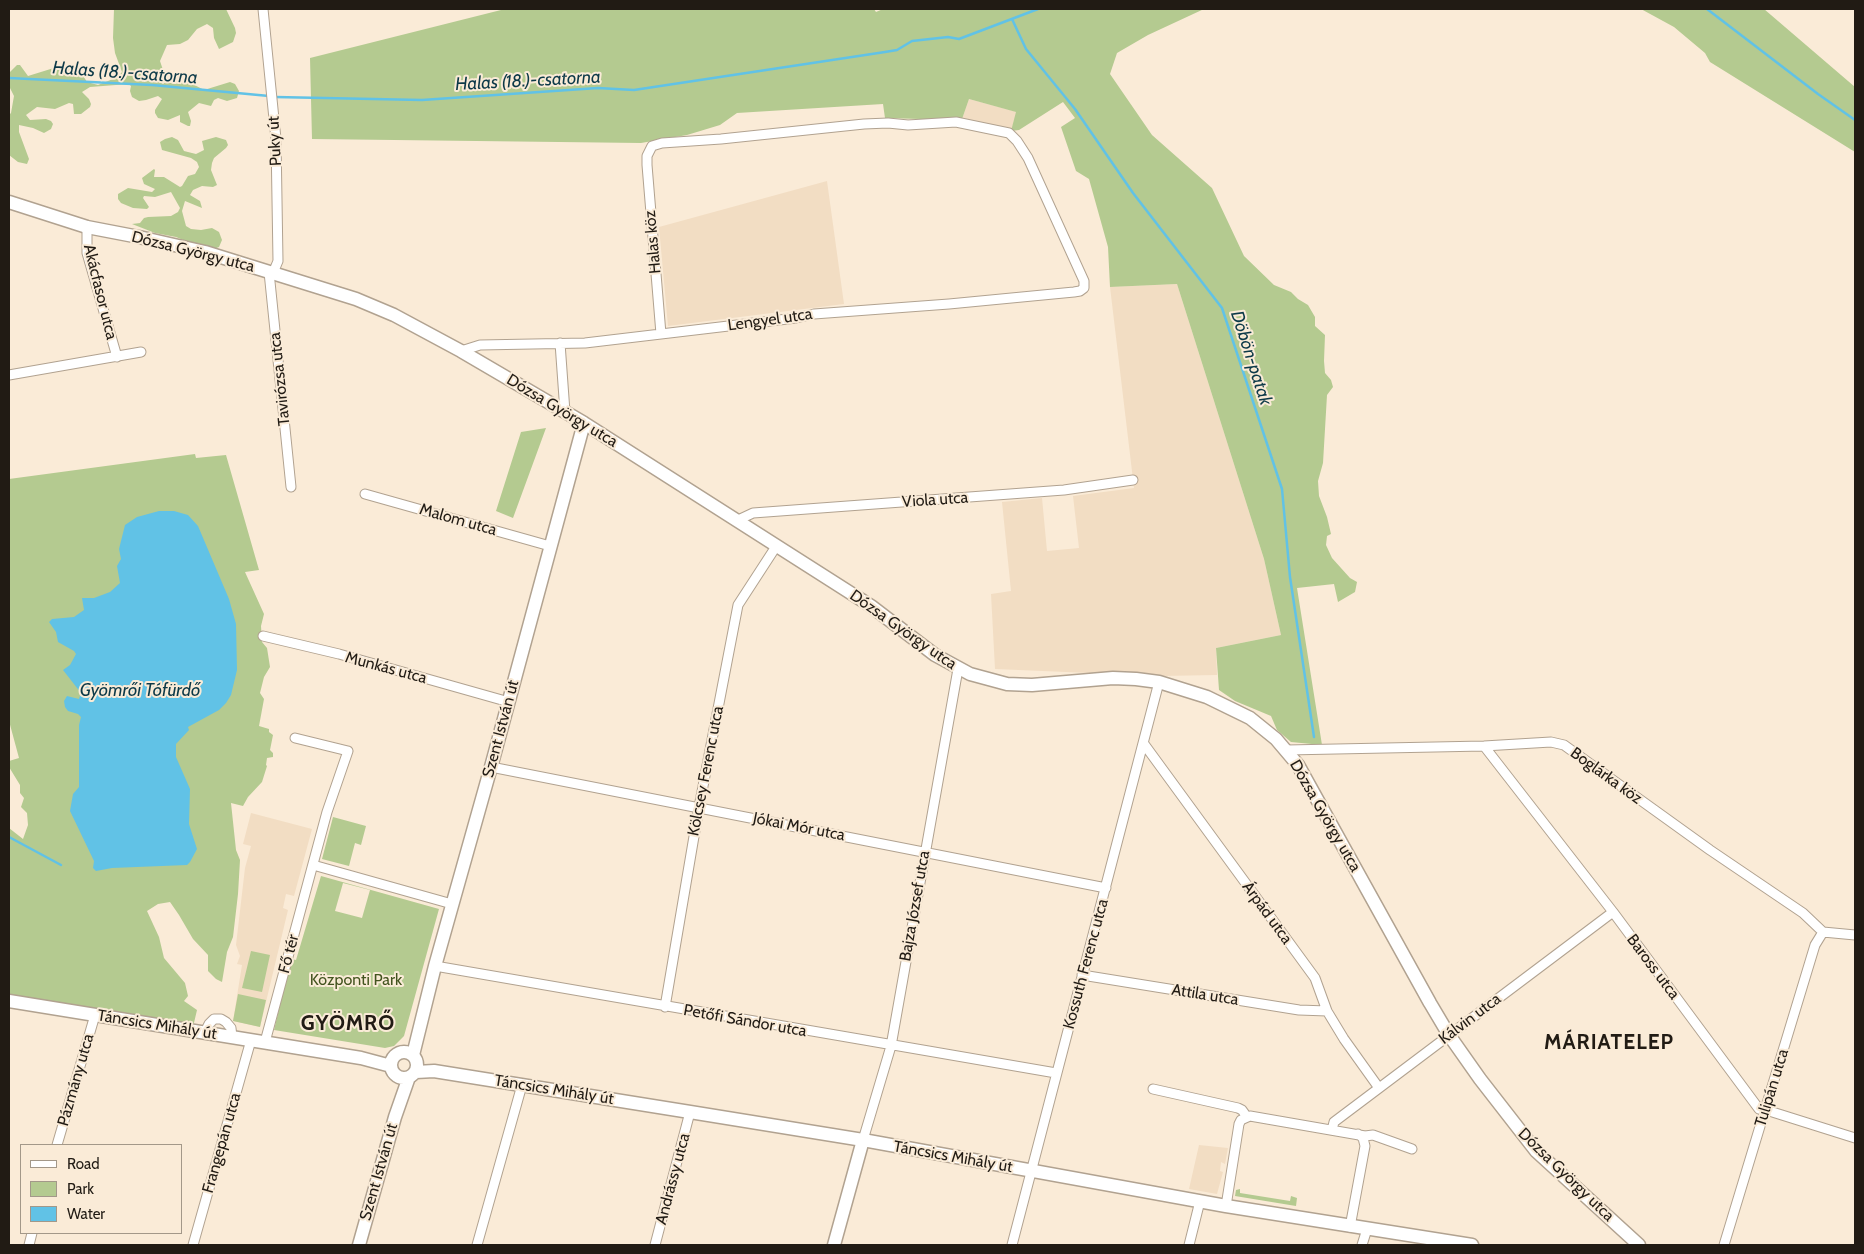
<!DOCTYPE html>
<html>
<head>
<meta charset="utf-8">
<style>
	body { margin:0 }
	#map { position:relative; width:1864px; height:1254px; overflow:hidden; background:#faebd7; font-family:Cabin,sans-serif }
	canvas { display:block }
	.frame { position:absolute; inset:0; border:10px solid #211b14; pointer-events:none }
	.legend { position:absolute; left:20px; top:1144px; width:162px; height:90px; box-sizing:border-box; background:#faebd7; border:1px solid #a39889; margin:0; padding:6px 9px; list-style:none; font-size:15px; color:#211b14 }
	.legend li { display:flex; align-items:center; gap:10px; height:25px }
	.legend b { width:25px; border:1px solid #a39889 }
</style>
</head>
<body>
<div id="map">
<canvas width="1864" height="1254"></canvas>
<div class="frame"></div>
<ul class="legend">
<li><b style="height:6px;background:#fff"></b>Road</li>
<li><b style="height:14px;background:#b4ca90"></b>Park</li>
<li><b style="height:14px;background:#61c2e6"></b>Water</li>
</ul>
</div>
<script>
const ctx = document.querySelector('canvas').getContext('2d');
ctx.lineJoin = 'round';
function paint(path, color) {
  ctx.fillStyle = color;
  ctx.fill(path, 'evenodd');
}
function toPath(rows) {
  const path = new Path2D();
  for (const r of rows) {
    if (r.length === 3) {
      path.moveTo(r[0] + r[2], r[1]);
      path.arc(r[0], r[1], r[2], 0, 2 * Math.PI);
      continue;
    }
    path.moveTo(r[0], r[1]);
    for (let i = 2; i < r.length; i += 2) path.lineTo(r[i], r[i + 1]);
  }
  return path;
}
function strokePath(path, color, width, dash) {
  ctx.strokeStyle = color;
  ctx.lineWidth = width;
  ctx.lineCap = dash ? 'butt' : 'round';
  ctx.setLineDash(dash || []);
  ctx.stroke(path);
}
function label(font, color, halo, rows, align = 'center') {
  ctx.font = font + ' Cabin,sans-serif';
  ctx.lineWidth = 4;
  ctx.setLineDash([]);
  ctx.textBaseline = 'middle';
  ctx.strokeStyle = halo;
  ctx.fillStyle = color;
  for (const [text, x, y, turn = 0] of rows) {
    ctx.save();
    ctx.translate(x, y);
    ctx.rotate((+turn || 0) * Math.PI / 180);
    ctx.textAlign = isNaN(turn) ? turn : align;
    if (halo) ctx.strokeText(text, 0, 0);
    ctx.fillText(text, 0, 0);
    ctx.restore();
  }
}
paint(toPath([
	[969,99,1017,112,1011,131,961,122],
	[827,181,844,304,668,326,659,227],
	[1177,284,1264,559,1281,635,1216,648,1217,675,1161,676,995,669,991,594,1011,591,1002,502,1042,498,1047,551,1079,548,1073,496,1134,488,1110,287],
	[251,813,312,829,294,896,286,894,283,908,288,910,260,1027,233,1021,242,965,237,964,240,956,236,945,245,868,251,846,243,844],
	[1199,1145,1228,1148,1225,1164,1221,1162,1220,1171,1223,1172,1217,1194,1189,1189]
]), '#f2ddc3');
paint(toPath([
	[114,9,226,9,235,28,236,33,233,42,219,49,214,38,213,28,207,24,197,29,188,40,180,44,167,45,160,61,163,70,159,81,163,84,166,82,175,84,187,81,204,90,230,82,235,84,239,91,237,98,227,101,218,98,214,100,211,106,199,103,188,112,191,121,190,126,188,126,180,122,180,115,168,120,158,118,155,113,155,110,162,99,158,96,146,100,139,101,132,97,130,91,131,86,129,84,90,87,82,92,89,99,91,104,90,107,81,114,74,114,73,104,69,103,55,109,37,107,26,115,30,120,46,119,51,121,53,124,51,129,44,133,33,128,19,125,19,132,29,159,27,164,18,162,9,155,9,115,11,113,14,96,9,86,9,73,17,65,20,65,28,76,57,67,75,69,80,71,87,82,98,85,118,77,122,72,115,53,113,38],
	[505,9,874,9,876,12,883,9,1204,9,1148,35,1117,53,1110,74,1152,135,1212,188,1244,256,1274,285,1291,292,1298,299,1308,305,1315,317,1315,326,1325,335,1324,361,1325,373,1331,380,1333,387,1327,395,1323,463,1318,481,1319,496,1327,517,1331,534,1327,536,1326,545,1332,558,1350,578,1357,582,1355,592,1338,602,1334,584,1297,588,1322,745,1291,742,1277,730,1271,716,1235,701,1219,690,1216,648,1281,635,1264,559,1177,284,1110,287,1108,247,1089,179,1076,171,1061,127,1075,118,1063,102,1019,130,1011,131,1016,112,969,99,961,122,955,120,885,118,883,104,737,113,720,125,687,135,641,143,312,139,310,58],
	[1641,9,1764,9,1855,87,1855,152,1710,62,1705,53,1674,27],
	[172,137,178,140,184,151,196,154,204,150,202,141,216,137,226,140,228,145,226,148,214,158,212,163,211,170,217,185,213,187,202,186,193,190,190,195,200,201,202,208,185,201,182,211,186,226,191,229,201,230,212,228,219,232,222,240,219,247,214,249,188,242,176,237,155,233,132,224,140,223,144,218,148,217,171,216,178,212,180,208,171,192,155,197,144,196,143,198,149,207,147,209,133,208,121,203,118,199,118,194,128,188,152,192,155,189,144,184,142,178,154,169,155,170,154,177,164,177,180,187,182,186,188,176,195,174,199,167,197,162,191,158,162,150,160,142,165,139],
	[546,428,513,518,496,511,521,432],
	[195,454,196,458,226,455,259,570,245,572,264,614,261,626,262,642,267,648,270,667,264,677,260,693,264,699,259,726,269,729,269,732,273,735,270,750,273,753,273,757,267,758,266,765,267,766,262,782,248,797,243,806,231,803,236,850,240,860,238,894,233,937,227,952,222,982,216,979,208,971,208,955,193,939,179,915,170,902,158,904,147,911,159,937,164,958,185,983,188,996,184,1001,197,1010,193,1027,9,997,9,828,23,839,28,825,27,813,21,807,24,798,20,793,20,785,9,767,9,761,19,758,9,721,9,479],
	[333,817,366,826,361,845,355,843,349,866,322,859],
	[321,876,439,909,404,1036,394,1046,385,1048,274,1030,291,959,296,960],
	[343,883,370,890,362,918,335,911],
	[251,951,270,955,262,992,242,988],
	[238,994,266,1000,260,1027,233,1021],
	[1240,1189,1240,1193,1290,1201,1291,1196,1297,1198,1296,1206,1235,1196,1236,1190]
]), '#b4ca90');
paint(toPath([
	[159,511,174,511,188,515,198,526,229,599,236,624,237,670,231,695,226,703,219,710,188,727,189,730,176,744,176,757,190,789,189,824,197,849,190,862,187,865,112,868,96,871,93,868,94,861,70,811,73,794,79,787,79,725,81,717,78,714,68,711,65,707,64,701,67,696,79,699,81,693,63,670,70,665,76,654,74,651,58,642,56,632,49,622,52,619,74,617,84,610,82,598,94,598,110,592,120,583,117,566,121,559,119,549,125,525,137,517]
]), '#61c2e6');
strokePath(toPath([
	[1707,9,1818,94,1855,120],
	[1012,19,1026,49,1075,109,1133,193,1222,308,1282,489,1290,577,1314,737],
	[9,78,152,85,269,96],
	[275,97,422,100,598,88,634,90,885,52,897,50,912,41,948,37,959,39,1038,9],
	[9,837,61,865]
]), '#61c2e6', 2.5);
const street = toPath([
	[263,9,276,139,278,261,273,273],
	[87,227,87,253,117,357],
	[269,272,291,487],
	[560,343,565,412],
	[461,351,480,345,585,343,796,318,814,314,949,304,1074,292,1080,291,1084,288,1084,281,1028,158,1017,141,1009,133,956,122,908,125,888,123,864,124,721,139,662,143,652,146,647,156,647,165,661,334],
	[9,375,141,352],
	[365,494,550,546],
	[738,520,753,513,1064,490,1133,480],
	[263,636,339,654,509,702],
	[1144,744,1315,978,1327,1011,1344,1039,1379,1088],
	[1484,746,1613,912,1759,1109,1766,1110,1855,1138],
	[1287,750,1484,746,1551,742,1564,745,1710,850,1803,913,1823,932,1855,935],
	[491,767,1106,888],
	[313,865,452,904],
	[435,966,1056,1073],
	[1082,975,1299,1010,1327,1011],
	[665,1007,699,807,738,605,777,545],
	[205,1032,209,1024,214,1019,221,1019,226,1022,231,1028,232,1037],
	[265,1042,327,812,348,751,295,738],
	[1153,1089,1238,1108,1242,1110,1247,1117],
	[1332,1130,1334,1122,1613,912],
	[863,1140,891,1046,958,669],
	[57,1145,95,1015],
	[1226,1206,1239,1124,1241,1120,1250,1116,1365,1136,1373,1135,1412,1149],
	[1350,1227,1365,1146,1363,1138,1358,1134],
	[29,1245,32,1233],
	[193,1245,251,1040],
	[477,1245,522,1085],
	[655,1245,690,1112],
	[1012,1245,1159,682],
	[1189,1245,1200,1201],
	[1362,1245,1367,1229],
	[1724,1245,1815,945,1823,932]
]);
const secondary = toPath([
	[9,202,87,227,139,237,205,252,356,299,394,315,461,351,584,423,871,606,935,655,970,674,1007,684,1032,685,1113,678,1136,679,1159,682,1207,697,1250,718,1276,739,1298,765,1430,1003,1449,1035,1480,1079,1536,1151,1639,1245],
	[9,1001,361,1058,391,1066],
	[404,1065,13],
	[413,1055,435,966,491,767,584,423],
	[416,1072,434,1071,690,1112,863,1140,1226,1206,1472,1245],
	[359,1245,395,1117,409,1077],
	[834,1245,863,1140]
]);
strokePath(street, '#b1a290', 11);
strokePath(secondary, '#b1a290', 15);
strokePath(street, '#fff', 9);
strokePath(secondary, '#fff', 12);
label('16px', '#211b14', '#faebd7', [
	["Puky út",275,141,-93],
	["Halas köz",653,242,-95],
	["Dózsa György utca",193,252,14],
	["Akácfasor utca",100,292,76],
	["Lengyel utca",770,320,-8],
	["Tavirózsa utca",280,379,-96],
	["Dózsa György utca",562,411,31],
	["Viola utca",935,500,-4],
	["Malom utca",458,520,16],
	["Dózsa György utca",903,630,35],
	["Munkás utca",386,668,15],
	["Szent István út",501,729,-75],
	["Kölcsey Ferenc utca",706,771,-79],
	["Boglárka köz",1606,776,36],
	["Dózsa György utca",1325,816,60],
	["Jókai Mór utca",799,827,11],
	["Bajza József utca",915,906,-80],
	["Árpád utca",1267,913,54],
	["Fő tér",289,954,-75],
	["Kossuth Ferenc utca",1086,964,-75],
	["Baross utca",1653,967,53],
	["Attila utca",1205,995,9],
	["Kálvin utca",1470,1019,-37],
	["Petőfi Sándor utca",745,1021,10],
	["Táncsics Mihály út",157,1025,9],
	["Pázmány utca",76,1080,-74],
	["Tulipán utca",1772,1088,-73],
	["Táncsics Mihály út",554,1090,9],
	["Frangepán utca",222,1143,-74],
	["Táncsics Mihály út",953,1157,10],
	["Szent István út",379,1172,-74],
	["Dózsa György utca",1566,1175,44],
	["Andrássy utca",673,1179,-75]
]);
label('16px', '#43541f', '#faebd7', [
	["Központi Park",356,980]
]);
label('italic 18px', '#0c3948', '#faebd7', [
	["Halas (18.)-csatorna",125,73,4],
	["Halas (18.)-csatorna",528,81,-3],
	["Döbön-patak",1251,358,72],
	["Gyömrői Tófürdő",140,691]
]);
ctx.letterSpacing = '1px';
label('bold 21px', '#211b14', '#faebd7', [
	["GYÖMRŐ",348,1024],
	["MÁRIATELEP",1609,1043]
]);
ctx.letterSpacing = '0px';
</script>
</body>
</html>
